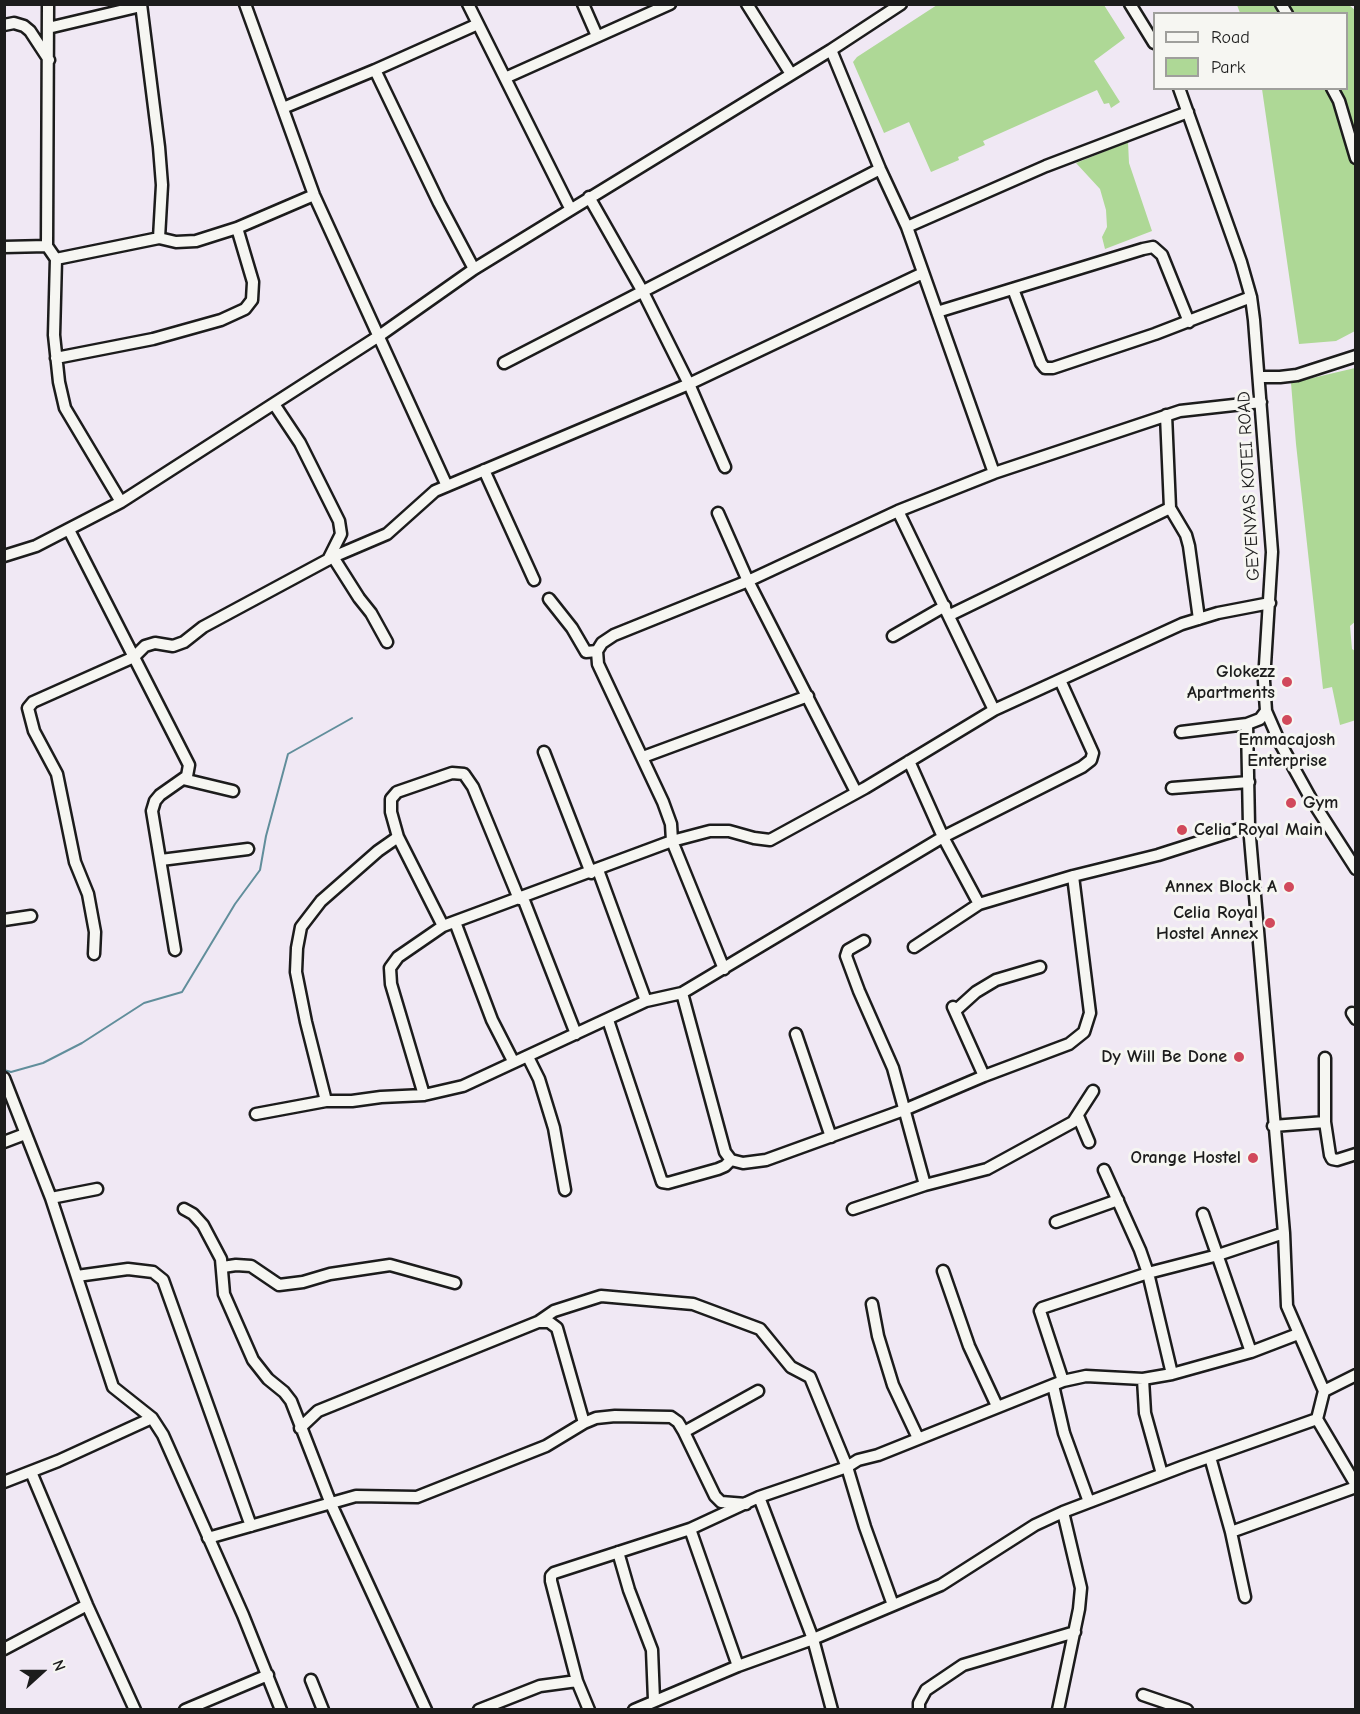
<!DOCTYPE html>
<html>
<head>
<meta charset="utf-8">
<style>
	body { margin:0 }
	#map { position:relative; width:1360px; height:1714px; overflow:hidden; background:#f0e8f4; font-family:"Comic Neue",sans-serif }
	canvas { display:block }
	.frame { position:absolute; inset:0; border:6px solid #1c1c1c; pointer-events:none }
	.legend { position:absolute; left:1153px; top:12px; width:195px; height:78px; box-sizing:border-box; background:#f6f6f2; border:2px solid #9f9f9c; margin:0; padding:8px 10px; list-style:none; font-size:18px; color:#1c1c1c }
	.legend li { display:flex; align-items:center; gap:12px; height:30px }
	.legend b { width:30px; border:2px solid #9f9f9c }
	.north { position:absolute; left:12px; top:1642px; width:60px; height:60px; -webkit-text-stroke:4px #f6f6f2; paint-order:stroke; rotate:69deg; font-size:16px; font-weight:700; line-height:24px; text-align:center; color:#1c1c1c }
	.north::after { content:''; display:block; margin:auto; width:21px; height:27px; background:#1c1c1c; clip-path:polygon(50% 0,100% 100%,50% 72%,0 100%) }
</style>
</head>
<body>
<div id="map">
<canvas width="1360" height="1714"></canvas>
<div class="frame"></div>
<ul class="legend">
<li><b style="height:8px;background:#f6f6f2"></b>Road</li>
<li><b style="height:16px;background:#aed896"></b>Park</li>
</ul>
<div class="north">N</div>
</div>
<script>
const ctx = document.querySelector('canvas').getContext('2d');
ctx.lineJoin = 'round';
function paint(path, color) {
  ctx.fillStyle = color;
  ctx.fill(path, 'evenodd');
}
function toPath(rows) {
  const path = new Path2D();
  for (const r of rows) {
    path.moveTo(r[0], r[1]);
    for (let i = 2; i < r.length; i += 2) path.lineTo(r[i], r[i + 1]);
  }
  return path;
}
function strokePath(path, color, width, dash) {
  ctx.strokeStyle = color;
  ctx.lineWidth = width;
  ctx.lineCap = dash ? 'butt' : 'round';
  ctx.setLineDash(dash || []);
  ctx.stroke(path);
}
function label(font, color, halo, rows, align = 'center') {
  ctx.font = font + ' "Comic Neue",sans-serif';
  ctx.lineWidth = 6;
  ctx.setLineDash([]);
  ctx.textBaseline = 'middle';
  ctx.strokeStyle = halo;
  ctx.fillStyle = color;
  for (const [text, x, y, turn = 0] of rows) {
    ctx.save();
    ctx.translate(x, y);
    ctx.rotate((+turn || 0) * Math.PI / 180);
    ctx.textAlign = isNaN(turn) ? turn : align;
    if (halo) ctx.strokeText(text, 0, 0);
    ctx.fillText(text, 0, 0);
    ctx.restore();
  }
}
paint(toPath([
	[937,5,1104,5,1125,38,1094,61,1120,102,1111,108,1109,103,1104,104,1097,90,983,141,985,145,958,157,959,160,931,172,909,122,884,133,853,62,857,57],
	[1237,5,1349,5,1355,10,1355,331,1336,341,1299,344,1262,89,1346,88,1346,14,1240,13],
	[1128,142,1129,163,1152,231,1105,249,1102,237,1107,227,1106,210,1100,189,1076,163],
	[1355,368,1356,621,1350,626,1352,649,1355,651,1356,720,1340,725,1332,687,1323,689,1296,444,1291,383]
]), '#aed896');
strokePath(toPath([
	[4,1070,11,1072,43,1063,82,1043,144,1003,182,992,235,904,260,870,266,836,288,754,352,718]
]), '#618e9b', 2);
const minor = toPath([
	[48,4,47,246,56,259,54,335,59,382,65,408,121,502],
	[141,4,159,147,162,185,159,238],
	[245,4,314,195,447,486],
	[468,4,570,208],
	[583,4,597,36],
	[747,4,791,74],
	[1130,4,1154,43],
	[1281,4,1287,14],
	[4,25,14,23,24,26,30,31,49,60],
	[48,28,141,6],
	[831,50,880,169,907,227,994,473],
	[375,70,439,203,474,269],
	[505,78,670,4],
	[1179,88,1241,262,1251,297,1254,320,1272,552,1264,681,1266,711,1280,743,1311,799,1356,869],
	[1332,88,1339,101,1356,158],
	[283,108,375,70,478,24],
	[589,197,643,292,689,384,725,467],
	[907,227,1046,166,1188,112],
	[4,247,47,246],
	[56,259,159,238,176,242,196,241,237,228,314,195],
	[1013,289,1041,363,1045,368,1053,368,1155,334,1251,297],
	[937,312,1143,249,1153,247,1162,255,1189,322],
	[56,358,153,339,221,320,245,309,252,300,253,282,237,228],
	[504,363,880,169],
	[1260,377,1280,377,1297,375,1356,356],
	[274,404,300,443,339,521,341,534,328,560],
	[1166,415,1170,508,1186,535,1189,546,1199,619],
	[484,470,534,580],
	[898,511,994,710],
	[718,513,748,581,856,792],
	[69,530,189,765,187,776,160,795,155,801,152,811,175,950],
	[4,556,36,546,121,502,379,336,474,269,831,50,901,4],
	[333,557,359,598,371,613,387,642],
	[549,599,572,628,586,652,597,651],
	[950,615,1170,508],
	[893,636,945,606],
	[1247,724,1249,826,1284,1233,1287,1306,1324,1391,1317,1419,1356,1485],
	[1181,732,1247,724,1260,719,1266,711],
	[544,752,591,873],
	[643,757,808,696],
	[909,761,943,837,979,904],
	[183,779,233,791],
	[1172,788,1249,782],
	[398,837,378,851,321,901,301,927,297,948,296,972,306,1022,326,1101,352,1101,381,1097,424,1095,463,1086,646,1001,682,993,943,837,1082,767,1091,760,1093,753,1060,680],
	[161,860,248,849],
	[598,870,646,1001],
	[523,898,576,1034],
	[4,920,31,916],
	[455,922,492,1020,513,1061],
	[443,926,398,837,391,812,391,799,397,792,452,773,464,774,473,787,519,899],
	[864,941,848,950,846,956,859,991,893,1068,925,1185],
	[914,947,979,904,1073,876,1158,855,1249,826],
	[94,954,95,932,88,894,75,862,57,774,34,731,28,708,33,702,134,657,145,646,155,643,173,646,184,642,203,627,333,557,387,534,435,491,689,384,923,273],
	[724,969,672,841,671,824,663,802,598,664,597,651,602,643,614,635,748,581,898,511,994,473,1180,411,1261,402],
	[682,993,725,1152,731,1160,743,1163,766,1160,904,1110,984,1076,1069,1044,1084,1032,1090,1013,1073,876],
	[953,1007,984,1076],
	[955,1011,976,992,996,980,1040,967],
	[1352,1013,1356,1019],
	[608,1020,662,1182,668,1183,718,1169,725,1166,731,1160],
	[796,1034,831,1137],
	[528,1057,539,1079,554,1128,565,1190],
	[1325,1058,1325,1122,1330,1155,1332,1159,1337,1160,1356,1154],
	[4,1078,51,1198,113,1387,152,1418,163,1435,243,1615,281,1710],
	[424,1095,391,984,390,968,398,957,443,926,672,841,710,831,729,831,754,838,770,840,865,788,994,710,1182,624,1218,613,1270,603],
	[256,1114,326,1101],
	[1078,1116,1089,1142],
	[1273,1126,1325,1122],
	[4,1142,25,1134],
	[1104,1170,1140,1250,1148,1273,1172,1374],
	[51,1198,97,1189],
	[184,1209,193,1214,203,1225,221,1259,224,1294,253,1360,268,1379,284,1392,291,1401,331,1504,426,1710],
	[853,1209,925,1185,987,1169,1073,1122,1093,1091],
	[1203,1214,1251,1352],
	[1056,1222,1118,1200],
	[223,1267,236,1265,251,1266,279,1285,303,1282,330,1274,390,1265,455,1283],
	[943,1271,969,1346,997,1406],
	[77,1276,128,1269,153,1272,163,1280,251,1526],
	[872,1304,878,1336,893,1385,918,1438],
	[538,1322,554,1311,601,1296,693,1304,760,1329,791,1367,810,1377,847,1467,865,1527,893,1605],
	[1143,1379,1145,1413,1162,1474],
	[1063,1381,1040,1311,1042,1308,1148,1273,1218,1255,1284,1233],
	[1053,1385,1064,1433,1089,1502],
	[1324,1391,1356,1375],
	[300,1428,318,1411,538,1322,549,1322,557,1328,584,1423],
	[684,1432,758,1391],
	[1210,1457,1231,1532,1245,1597],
	[31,1472,87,1605,135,1710],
	[4,1482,58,1461,152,1418],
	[759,1497,813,1639,832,1710],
	[690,1529,738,1666],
	[1231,1532,1356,1487],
	[208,1538,356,1496,417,1497,546,1446,584,1423,596,1418,615,1416,671,1417,678,1422,684,1432,715,1496,721,1502,746,1504],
	[618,1552,629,1590,652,1650,654,1700],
	[4,1649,87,1605],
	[311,1680,323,1710],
	[577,1681,551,1581,551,1576,554,1573,690,1529,759,1497,847,1467,858,1460,878,1455,1063,1381,1086,1376,1143,1379,1172,1374,1251,1352,1298,1334],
	[1143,1695,1187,1710],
	[185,1710,268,1675],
	[479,1710,540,1686,577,1681,589,1710],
	[634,1710,738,1666,813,1639,941,1585,1035,1525,1063,1512,1184,1466,1317,1419],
	[919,1710,919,1703,926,1690,963,1665,1075,1632],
	[1058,1710,1079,1609,1081,1588,1063,1512]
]);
strokePath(minor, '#1c1c1c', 15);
strokePath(minor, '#f6f6f2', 10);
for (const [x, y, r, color] of [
	[1287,682,6,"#d1495b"],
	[1287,720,6,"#d1495b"],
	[1291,803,6,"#d1495b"],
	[1182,830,6,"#d1495b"],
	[1289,887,6,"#d1495b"],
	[1270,923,6,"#d1495b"],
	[1239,1057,6,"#d1495b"],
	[1253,1158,6,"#d1495b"]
]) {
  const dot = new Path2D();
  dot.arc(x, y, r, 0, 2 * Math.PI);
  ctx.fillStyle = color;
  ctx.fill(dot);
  strokePath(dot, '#f6f6f2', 2);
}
label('18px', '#1c1c1c', '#f6f6f2', [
	["GEYENYAS KOTEI ROAD",1249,486,-93]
]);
label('bold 18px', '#1c1c1c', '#f6f6f2', [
	["Glokezz",1275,672],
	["Apartments",1275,693],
	["Emmacajosh",1287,740,"center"],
	["Enterprise",1287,761,"center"],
	["Gym",1303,803,"left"],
	["Celia Royal Main",1194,830,"left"],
	["Annex Block A",1277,887],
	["Celia Royal",1258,913],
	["Hostel Annex",1258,934],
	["Dy Will Be Done",1227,1057],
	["Orange Hostel",1241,1158]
], 'right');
</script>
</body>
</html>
